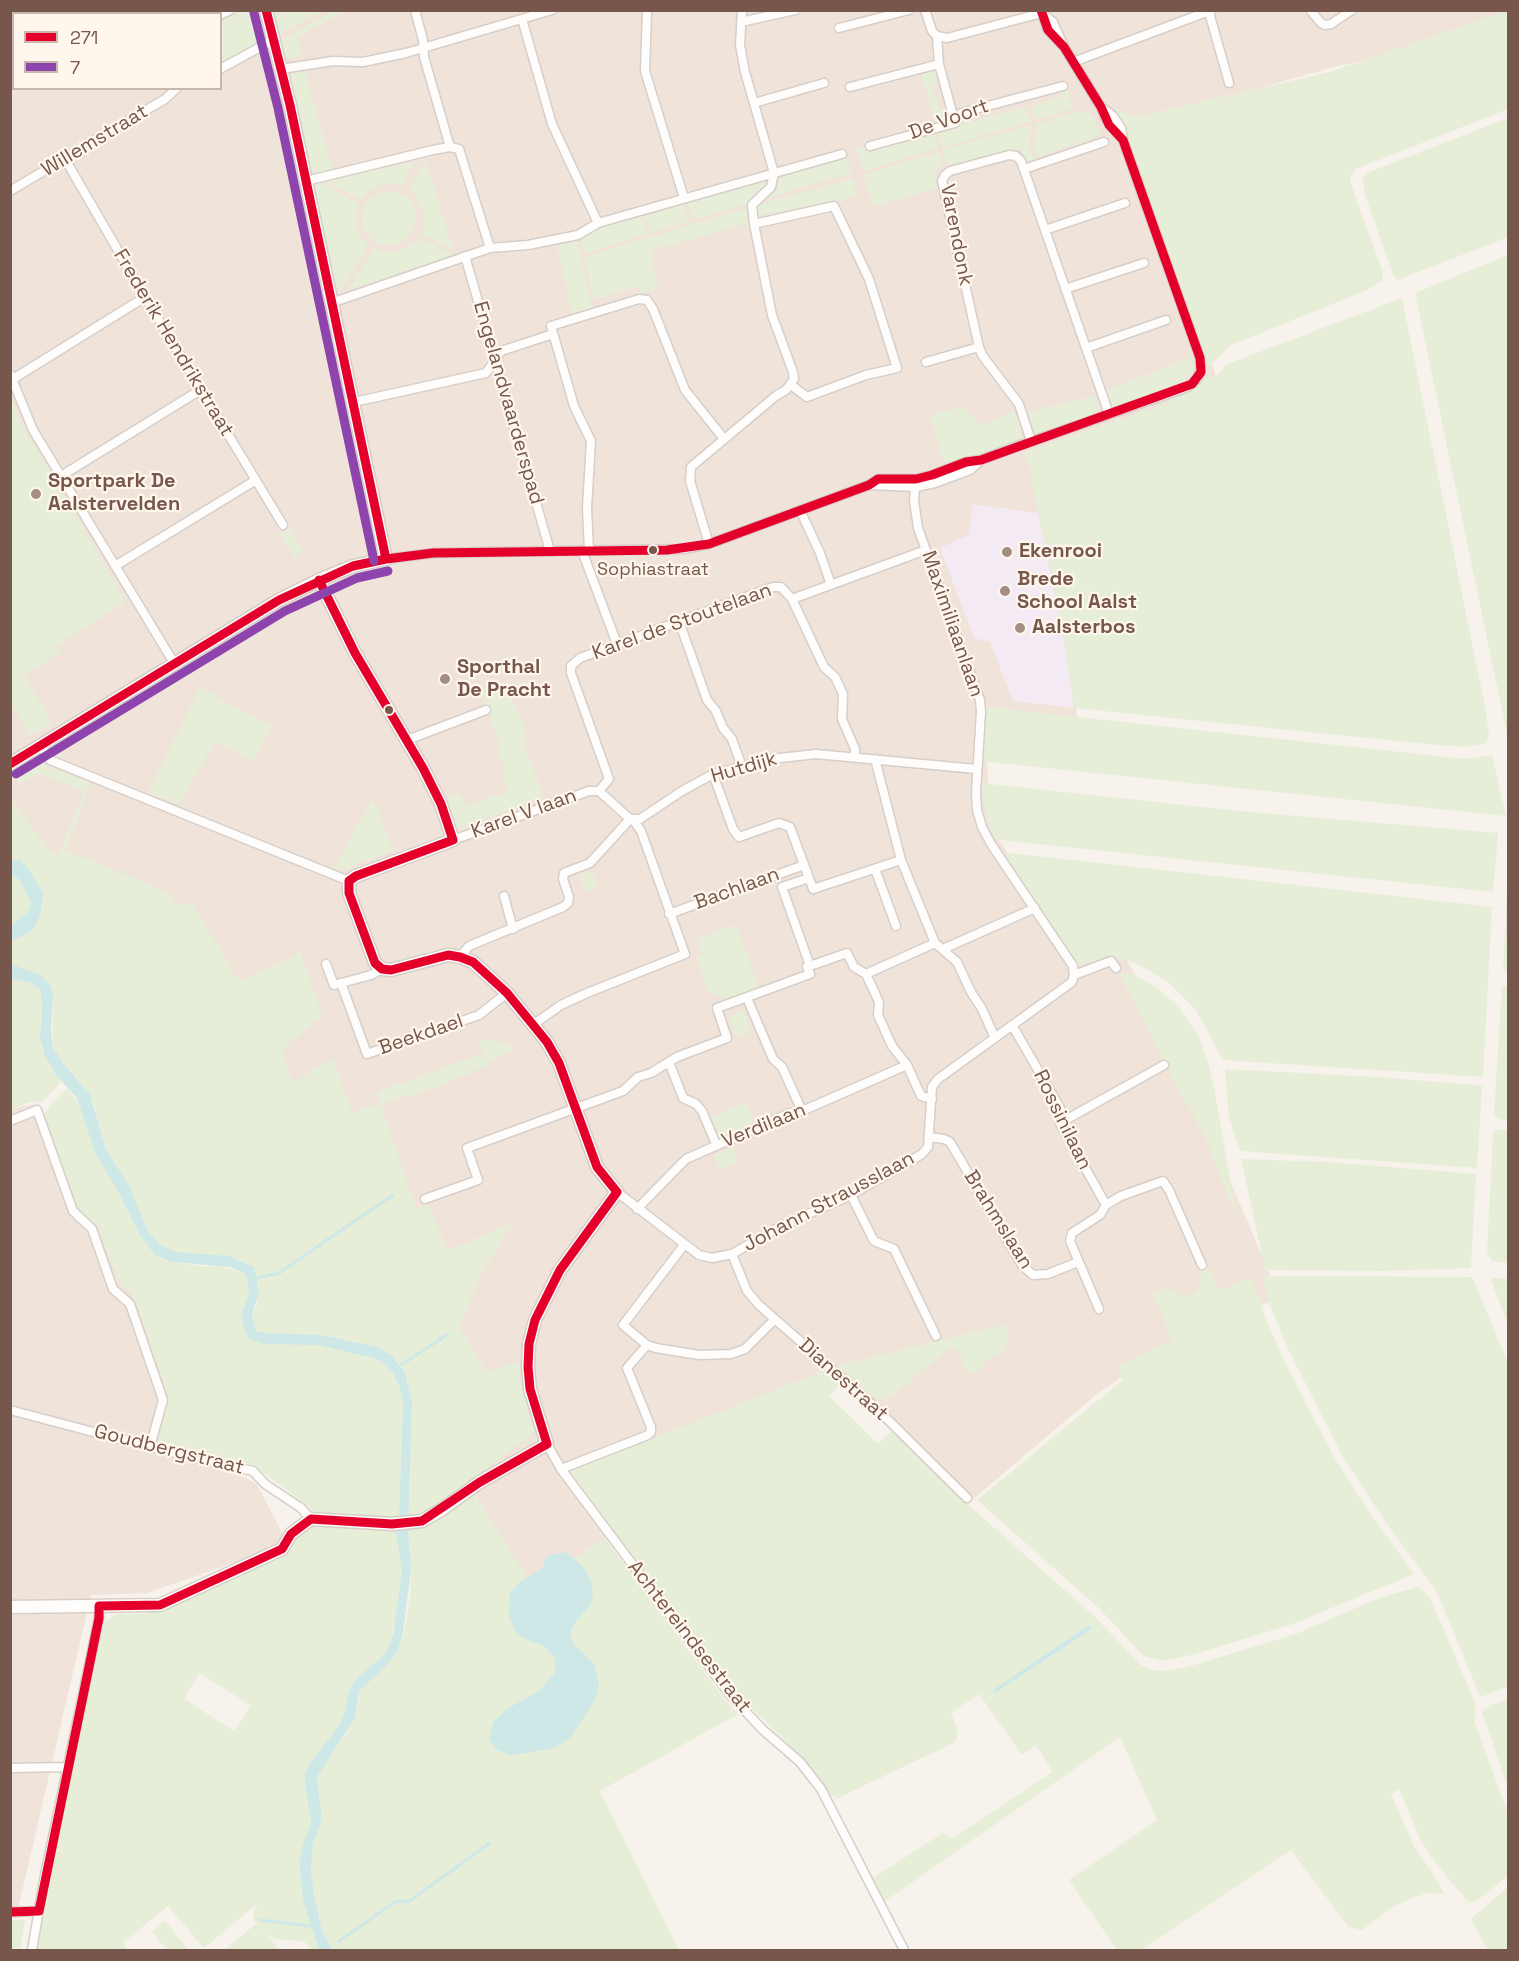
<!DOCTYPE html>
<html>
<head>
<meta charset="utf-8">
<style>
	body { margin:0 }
	#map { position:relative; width:1519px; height:1961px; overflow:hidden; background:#f7f2ec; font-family:"Space Grotesk",sans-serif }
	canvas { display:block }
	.frame { position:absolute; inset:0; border:12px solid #77574b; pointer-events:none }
	.legend { position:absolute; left:12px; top:12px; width:210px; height:78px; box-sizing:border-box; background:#fff7ee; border:2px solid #c9b7ad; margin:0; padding:8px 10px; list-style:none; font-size:18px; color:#77574b }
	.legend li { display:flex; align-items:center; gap:12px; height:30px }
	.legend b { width:30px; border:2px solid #c9b7ad }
</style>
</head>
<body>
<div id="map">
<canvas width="1519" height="1961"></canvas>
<div class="frame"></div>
<ul class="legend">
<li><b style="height:8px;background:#e4002b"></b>271</li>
<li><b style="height:8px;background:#8e44ad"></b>7</li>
</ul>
</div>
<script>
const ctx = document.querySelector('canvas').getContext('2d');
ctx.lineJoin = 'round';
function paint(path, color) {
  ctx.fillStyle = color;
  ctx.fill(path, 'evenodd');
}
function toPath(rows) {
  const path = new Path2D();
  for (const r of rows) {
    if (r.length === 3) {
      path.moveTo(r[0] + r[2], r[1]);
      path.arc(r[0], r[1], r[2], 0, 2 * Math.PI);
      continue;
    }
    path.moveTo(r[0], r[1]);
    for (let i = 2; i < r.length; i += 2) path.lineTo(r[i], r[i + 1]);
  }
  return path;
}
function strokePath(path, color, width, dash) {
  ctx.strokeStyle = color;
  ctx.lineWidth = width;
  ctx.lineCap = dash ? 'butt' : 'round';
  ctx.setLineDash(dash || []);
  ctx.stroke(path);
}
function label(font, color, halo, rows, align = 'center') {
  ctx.font = font + ' "Space Grotesk",sans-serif';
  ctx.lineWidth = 4.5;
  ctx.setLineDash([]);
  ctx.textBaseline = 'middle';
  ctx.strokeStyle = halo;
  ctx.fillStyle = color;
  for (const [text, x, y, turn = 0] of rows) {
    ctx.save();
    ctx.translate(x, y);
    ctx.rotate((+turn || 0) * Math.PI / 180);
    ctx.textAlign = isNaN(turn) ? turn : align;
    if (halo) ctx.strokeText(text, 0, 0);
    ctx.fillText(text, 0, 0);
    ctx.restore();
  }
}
paint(toPath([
	[11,11,1508,11,1508,28,1334,67,1128,125,1220,387,1070,634,1077,718,987,756,989,825,1079,959,1125,955,1208,1129,1280,1298,1177,1338,1097,1394,972,1500,840,1373,605,1538,532,1588,467,1482,486,1372,459,1328,292,1083,60,882,11,804],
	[14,14,220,14,220,88,14,88],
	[39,1103,138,1306,172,1389,159,1442,256,1483,288,1544,147,1593,91,1595,18,1909,11,1909,10,1109]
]), '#f0e4da');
paint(toPath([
	[972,504,1038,513,1063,634,1074,708,1013,701,990,642,974,638,940,548,969,535]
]), '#f3eaf3');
paint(toPath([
	[272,10,322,11,277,35],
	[245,11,254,11,263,35,261,40,221,63,221,21],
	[334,11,345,11,296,37,301,55,289,59,283,55,280,41],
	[1508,11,1508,109,1356,169,1351,175,1350,180,1360,210,1383,272,1382,281,1367,290,1231,345,1226,349,1218,359,1207,366,1124,126,1115,108,1136,117,1329,72],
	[935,70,938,71,940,82,932,85,940,110,948,109,951,119,936,125,922,76,924,73],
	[305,72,332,170,308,176,286,75],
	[1068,91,1073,109,1035,119,1031,106,1062,97,1061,93],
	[1026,107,1031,121,942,148,938,131],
	[1083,111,1093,117,1100,136,1037,157,1034,146,1037,134,1036,124],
	[1508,118,1508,237,1398,280,1393,274,1364,192,1363,178,1367,173],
	[1032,125,1029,146,1034,161,1026,164,1020,148,947,166,943,150],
	[935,133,938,148,863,171,858,149,866,147,868,151],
	[939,152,943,166,934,169,938,188,872,206,864,175],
	[846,156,851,173,760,200,774,192,779,185,780,175],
	[426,161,453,250,421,234,425,223,424,210,417,196,409,189],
	[415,162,402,185,394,184,381,185,370,190,361,200,324,180],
	[771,178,768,184,753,193,747,204,692,220,687,202],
	[852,179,856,195,836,202,832,201,756,216,756,207,758,205],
	[317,181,359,204,356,212,356,225,361,237,368,244,339,294,313,185],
	[389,218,27],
	[683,203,688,221,650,233,645,214],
	[748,208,749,223,650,251,658,289,641,293,639,286,594,299,584,257],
	[641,214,647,234,584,253,581,239,582,238,606,225],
	[420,238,454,255,348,290,374,248,388,253,401,251,412,245],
	[577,240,592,308,572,314,557,245],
	[1508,255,1508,739,1415,293],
	[1402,298,1484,702,1489,733,1487,741,1483,744,1464,747,1427,744,1074,708,1063,634,1026,452,1162,405,1192,390,1205,378,1218,375,1225,365],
	[1191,357,1194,368,1193,372,1185,379,1156,393,1110,409,1104,392],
	[11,395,16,414,125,600,124,603,55,646,61,652,24,675,51,722,30,735,11,702],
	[1094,396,1099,412,1034,436,1031,421,1027,412],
	[961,406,982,426,1013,411,1020,425,1023,440,947,467,936,439,931,415],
	[290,529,303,552,294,557,279,533],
	[506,682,525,732,525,747,544,797,459,828,455,824,446,799,460,794,466,807,508,791,502,773,506,771,499,753,502,752,480,689],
	[200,687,270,726,271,729,253,761,218,742,214,743,179,804,148,792],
	[985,707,1456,758,1475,758,1492,755,1506,816,980,761],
	[38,762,90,783,65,852,92,860,170,894,175,903,192,904,239,981,290,959,300,951,323,1017,314,1022,281,1051,292,1083,333,1059,352,1113,381,1104,377,1092,484,1053,478,1042,489,1039,515,1047,487,1065,443,1085,381,1104,416,1208,428,1204,448,1251,499,1228,512,1225,482,1272,459,1328,486,1372,519,1362,520,1380,534,1433,426,1512,408,1517,412,1402,405,1371,397,1361,378,1347,352,1341,322,1335,265,1333,256,1331,252,1315,257,1304,247,1263,230,1256,177,1252,159,1244,148,1231,129,1185,106,1150,94,1105,84,1086,63,1063,53,1047,53,995,41,975,11,964,10,941,43,893,28,868,20,860,11,860,11,800,51,853,58,855,85,791,42,774,35,775,20,783,18,781,15,775],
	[981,783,1239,811,1498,833,1493,892,1000,840,994,838,990,828,985,809],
	[373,799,393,850,349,868,341,870,334,868],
	[1010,853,1492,907,1483,1077,1223,1060,1196,1010,1168,982,1138,964,1126,960,1111,958,1097,960,1077,966,1003,856],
	[1508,869,1508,972,1503,971],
	[588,872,594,875,598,887,588,891,584,890,579,875],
	[10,876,20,880,31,902,28,912,11,925],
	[736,925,759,988,726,1000,708,990,696,956,703,954,697,939],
	[1118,972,1135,975,1159,989,1180,1009,1198,1035,1207,1059,1214,1087,1236,1214,1207,1142],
	[11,979,31,983,40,990,42,1001,40,1026,41,1046,50,1067,61,1082,42,1102,30,1102,11,1109],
	[1502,986,1508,986,1508,1120,1498,1119,1494,1113],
	[744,1011,751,1030,749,1030,750,1033,741,1037,739,1034,736,1035,728,1017],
	[1225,1069,1377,1077,1486,1086,1482,1087,1477,1168,1240,1151,1229,1118],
	[67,1088,80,1105,95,1153,116,1188,140,1235,166,1261,208,1267,221,1266,246,1274,249,1292,242,1313,243,1326,249,1339,320,1345,349,1351,380,1361,392,1372,399,1385,403,1402,399,1517,380,1519,320,1515,253,1465,159,1442,157,1434,168,1397,138,1306,133,1295,120,1284,98,1227,79,1211,44,1115,49,1106],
	[745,1103,755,1123,726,1136,722,1137,717,1135,710,1119],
	[1495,1130,1508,1130,1508,1263,1492,1261,1487,1252,1493,1136],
	[732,1147,738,1161,720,1169,714,1155],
	[1241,1159,1329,1162,1476,1174,1471,1268,1385,1271,1265,1270],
	[1200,1256,1221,1291,1251,1277,1265,1317,1282,1356,1332,1454,1367,1509,1414,1574,1293,1624,1195,1654,1163,1661,1143,1656,1100,1609,977,1500,1124,1379,1116,1368,1172,1340,1153,1292,1169,1288,1183,1297,1196,1293,1200,1284],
	[1277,1276,1472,1277,1508,1363,1508,1686,1481,1697,1479,1694,1437,1592,1382,1517,1342,1455,1289,1351,1270,1305,1262,1277],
	[1492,1278,1508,1279,1508,1325,1491,1280],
	[1003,1325,1009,1329,1005,1348,986,1361,979,1371,972,1374,966,1371,962,1357,956,1349,950,1347,896,1393,879,1401,838,1365],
	[829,1369,843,1382,829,1396,878,1444,894,1429,974,1510,1094,1616,1141,1665,1153,1670,1166,1671,1187,1667,1270,1642,1298,1633,1379,1598,1418,1587,1429,1596,1475,1702,1475,1723,1508,1814,1508,1876,1479,1899,1471,1903,1467,1901,1429,1854,1419,1837,1399,1788,1391,1795,1400,1814,1414,1847,1431,1871,1445,1894,1427,1893,1413,1898,1394,1906,1362,1930,1349,1927,1291,1850,1141,1950,1117,1950,1069,1880,1157,1820,1120,1737,884,1902,873,1878,943,1833,952,1839,1053,1772,1036,1745,1022,1755,979,1694,951,1713,957,1728,957,1739,953,1743,838,1798,831,1795,808,1764,736,1692,686,1630,590,1506,570,1471],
	[1089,1625,1092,1629,995,1693,993,1690],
	[473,1492,527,1578,521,1581,532,1642,543,1645,555,1659,555,1672,539,1691,508,1708,512,1755,555,1748,594,1664,574,1644,570,1635,574,1624,590,1606,581,1564,575,1559,605,1538,725,1700,738,1714,600,1791,679,1950,332,1950,322,1930,314,1895,311,1870,313,1844,322,1819,317,1777,326,1761,345,1736,358,1707,360,1691,365,1684,387,1665,398,1651,404,1633,410,1597,411,1569,408,1528],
	[315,1524,397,1529,402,1569,398,1611,389,1647,380,1659,358,1677,352,1685,348,1694,345,1710,339,1726,305,1773,305,1783,311,1823,303,1845,299,1863,303,1900,319,1950,311,1950,305,1942,271,1938,254,1920,253,1913,258,1903,204,1948,168,1906,123,1943,128,1950,35,1950,73,1756,101,1629,105,1622,116,1614,146,1614,164,1609,285,1552,299,1534],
	[200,1673,251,1706,234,1731,184,1699],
	[1508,1698,1508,1788,1482,1712,1491,1705],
	[1508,1887,1508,1950,1488,1950,1471,1919],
	[11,1920,25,1920,20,1950,11,1950],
	[165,1921,188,1949,187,1950,167,1950,152,1932],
	[257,1923,279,1950,224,1950]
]), '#e6eed7');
paint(toPath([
	[11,860,20,860,28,868,43,893,40,916,32,931,11,941,11,925,28,912,31,902,20,880,11,876],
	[11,964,41,975,50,985,53,995,51,1032,53,1047,63,1063,90,1094,106,1150,129,1185,148,1231,159,1244,177,1252,230,1256,254,1267,259,1292,252,1315,256,1331,265,1333,322,1335,378,1347,392,1356,405,1372,412,1402,408,1528,411,1569,403,1633,398,1651,387,1665,360,1690,355,1718,317,1777,322,1819,313,1844,311,1870,314,1895,322,1930,332,1950,319,1950,303,1900,299,1863,303,1845,311,1823,305,1783,305,1773,311,1762,339,1726,345,1710,348,1694,352,1685,358,1677,380,1659,389,1647,394,1630,402,1570,396,1533,399,1517,403,1402,399,1385,392,1372,380,1361,373,1358,320,1345,263,1344,249,1339,243,1326,242,1313,249,1292,246,1274,230,1267,171,1262,155,1255,140,1235,116,1188,95,1153,77,1098,55,1074,45,1056,40,1039,42,1001,40,990,31,983,11,979],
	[565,1552,581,1564,591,1581,593,1594,590,1606,574,1624,570,1635,574,1644,594,1664,599,1685,596,1698,571,1737,555,1748,512,1755,496,1750,489,1739,493,1722,508,1708,539,1691,555,1672,555,1659,543,1645,532,1642,517,1634,509,1617,510,1593,521,1581,542,1568,546,1557,549,1555],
	[1089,1625,1092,1629,995,1693,993,1690]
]), '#cee8e8');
strokePath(toPath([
	[257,1278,279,1273,393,1195],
	[401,1365,448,1334],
	[260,1920,311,1926],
	[338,1942,396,1901,408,1902,490,1843]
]), '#cee8e8', 3);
const street = toPath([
	[127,10,129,14],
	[415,10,423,40,424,57,450,147],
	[647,10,645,71,684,198],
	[925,10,932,31,937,36,939,64,955,123],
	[1310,10,1321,23,1325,25,1331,24,1352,10],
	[1041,11,1048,30,1062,45],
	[1209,12,1229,83],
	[1042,13,1053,22,1064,47,1101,107,1105,118,1123,140],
	[82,14,89,10],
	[220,15,230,10],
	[522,19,552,124,598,223],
	[741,22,795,10],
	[839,28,909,10],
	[937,36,947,38,1042,13],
	[10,45,14,43],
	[1073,62,1212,10],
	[220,69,275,39],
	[281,69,333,61,363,62,406,53,552,10],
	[850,87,939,64],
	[754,103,824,83],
	[870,146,955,123,961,113,1063,86],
	[65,159,145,297,283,525],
	[1024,169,1104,142],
	[306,181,433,150,450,147,459,149,490,248],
	[10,191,165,99,177,88],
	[754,224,834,206,869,279,897,368,866,375,807,397,791,385],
	[1045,230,1125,203],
	[465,256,550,551],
	[1065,289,1144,263],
	[331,303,490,248,528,245,578,235,598,223,842,154],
	[1086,348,1166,320],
	[926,362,979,347],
	[10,374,33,430,174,663],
	[13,379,145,297],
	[354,402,486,373,501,351,553,334],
	[1031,441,1019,404,982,355,979,347,942,181,945,175,950,171,1009,155,1016,156,1021,161,1109,414],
	[61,476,202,389],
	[869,485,915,487,935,483,970,470,981,460,1015,447,1188,387,1198,378,1201,366,1200,358,1123,140,1121,128,1113,116,1101,107],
	[800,510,820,553,831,585],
	[709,544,690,481,691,467,777,395,786,390,794,379,793,372,772,315,754,224,752,205,771,187,774,173,745,72,740,45,742,10],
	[582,551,617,644],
	[589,551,587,508,591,441,574,406,551,326,639,299,647,300,653,309,685,390,724,439],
	[386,559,433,553,684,549,709,544,869,485,878,479,916,479,932,475,966,462,981,460],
	[115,566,256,480],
	[792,599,824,667,835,677,843,694,842,719,855,749,855,757],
	[679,621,707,700,716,711,723,728,732,739,742,767],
	[407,740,486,710],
	[40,746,50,760,349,881],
	[875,759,901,860,935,943,957,962,971,992,982,1009,995,1038],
	[713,774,733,829,739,837,779,823,790,827,809,878,782,887,810,966],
	[630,819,599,791,609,779,571,673,571,666,580,658,773,587,781,587,792,599,926,550],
	[453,840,589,791,599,791],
	[875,869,896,926],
	[809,878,813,889,901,860],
	[504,896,513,929],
	[669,914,804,865],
	[943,949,1035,908],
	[460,957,469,946,563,907,568,903,569,897,563,879,564,873,590,863,630,819,640,819,682,791,713,774,771,759,816,754,976,769],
	[326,964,334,985,371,975,382,969],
	[866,974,879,1002,878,1015,892,1046,907,1065,921,1096,932,1099],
	[1074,975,1111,961,1116,968],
	[341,983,367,1054,479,1015,507,993],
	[747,998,773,1059,782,1067,802,1111],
	[534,1024,561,1005,587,993,685,954,641,831,634,821],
	[1012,1025,1060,1108,1060,1123,1106,1205,1121,1196,1163,1181,1169,1190,1202,1265],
	[669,1062,683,1098,696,1104,702,1111,716,1144],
	[10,1121,37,1110,73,1211,92,1229,113,1289,130,1304,163,1400,150,1447],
	[1060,1123,1164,1065],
	[929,1137,944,1139,950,1142,1022,1265,1033,1275,1048,1274,1078,1262],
	[617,1192,699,1255,712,1258,732,1254,781,1226,851,1195,922,1154,928,1147,932,1087,938,1079,1072,982,1074,975,1073,966,991,844,982,827,977,810,976,793,981,712,980,700,918,528,914,501,916,479],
	[851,1195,874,1241,894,1249,936,1336],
	[425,1199,478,1180,467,1148,623,1091,638,1077,651,1073,677,1057,727,1038,717,1008,810,974,807,967,847,953,854,967,866,974,935,943],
	[637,1209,686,1159,790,1113,802,1111,907,1065],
	[684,1245,623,1325,647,1345,656,1348,699,1355,731,1354,745,1349,775,1319],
	[732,1254,747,1291,759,1305,877,1409,967,1498],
	[1099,1309,1070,1241,1072,1233,1100,1215,1106,1205],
	[10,1410,150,1447,253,1471,265,1484,301,1508,311,1519],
	[547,1444,561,1469,731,1696,763,1730,800,1762,821,1789,904,1950],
	[561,1469,648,1435,651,1432,651,1427,627,1368,647,1345],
	[10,1768,67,1767],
	[10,1912,39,1911],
	[32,1950,45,1875,99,1618,99,1606]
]);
const secondary = toPath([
	[10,764,279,600,319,580,353,566,386,559,290,105,266,10],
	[10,1607,160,1605,282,1549,291,1534,311,1519,392,1524,422,1521,441,1510,480,1482,547,1444,530,1389,528,1367,529,1344,535,1320,560,1270,617,1192,597,1167,559,1063,547,1042,507,993,473,962,460,957,448,955,391,970,382,969,375,963,349,893,349,881,356,876,453,840,441,804,423,768,355,653,319,580]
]);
strokePath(street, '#d6cec9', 11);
strokePath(secondary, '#d7cec8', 15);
strokePath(street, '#fefdfc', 8);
strokePath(secondary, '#fefdfc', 12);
strokePath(toPath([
	[266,10,290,105,386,559],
	[10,764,279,600,353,566,386,559,433,553,667,550,709,544,869,485,878,479,916,479,932,475,966,462,981,460,1192,384,1201,372,1200,358,1123,140,1109,125,1101,107,1064,47,1048,30,1041,10],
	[10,1912,39,1911,99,1618,99,1606,160,1605,282,1549,291,1534,311,1519,392,1524,422,1521,480,1482,547,1444,530,1389,528,1367,529,1344,535,1320,560,1270,617,1192,597,1167,559,1063,547,1042,507,993,473,962,460,957,448,955,391,970,382,969,375,963,349,893,349,881,356,876,453,840,441,804,423,768,355,653,319,580]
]), '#e4002b', 9);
strokePath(toPath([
	[254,13,278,108,374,561],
	[16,774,285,611,357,578,388,571]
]), '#8e44ad', 9);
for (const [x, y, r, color] of [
	[36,494,6,"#a48d83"],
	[653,550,5,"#77574b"],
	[1007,552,6,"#a48d83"],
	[1005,591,6,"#a48d83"],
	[1020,628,6,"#a48d83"],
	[445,679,6,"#a48d83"],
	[389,710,5,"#77574b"]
]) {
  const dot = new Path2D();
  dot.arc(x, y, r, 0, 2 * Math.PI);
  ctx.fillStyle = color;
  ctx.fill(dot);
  strokePath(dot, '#fff7ee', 2);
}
label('18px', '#77574b', '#fff7ee', [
	["Sophiastraat",653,570]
]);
label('20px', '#77574b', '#fff7ee', [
	["De Voort",949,120,-20],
	["Willemstraat",95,141,-31],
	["Varendonk",956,235,79],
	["Frederik Hendrikstraat",173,343,59],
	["Engelandvaarderspad",508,403,74],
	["Karel de Stoutelaan",682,622,-20],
	["Maximiliaanlaan",952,624,71],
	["Hutdijk",744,768,-16],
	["Karel V laan",524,814,-20],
	["Bachlaan",737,889,-20],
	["Beekdael",421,1035,-19],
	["Rossinilaan",1062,1120,64],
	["Verdilaan",764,1126,-22],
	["Johann Strausslaan",829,1202,-28],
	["Brahmslaan",998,1220,58],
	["Dianestraat",843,1380,42],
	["Goudbergstraat",169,1450,14],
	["Achtereindsestraat",689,1637,52]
]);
label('bold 20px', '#77574b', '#fff7ee', [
	["Sportpark De",48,482],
	["Aalstervelden",48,505],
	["Ekenrooi",1019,552],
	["Brede",1017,580],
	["School Aalst",1017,603],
	["Aalsterbos",1032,628],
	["Sporthal",457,668],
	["De Pracht",457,691]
], 'left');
</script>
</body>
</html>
